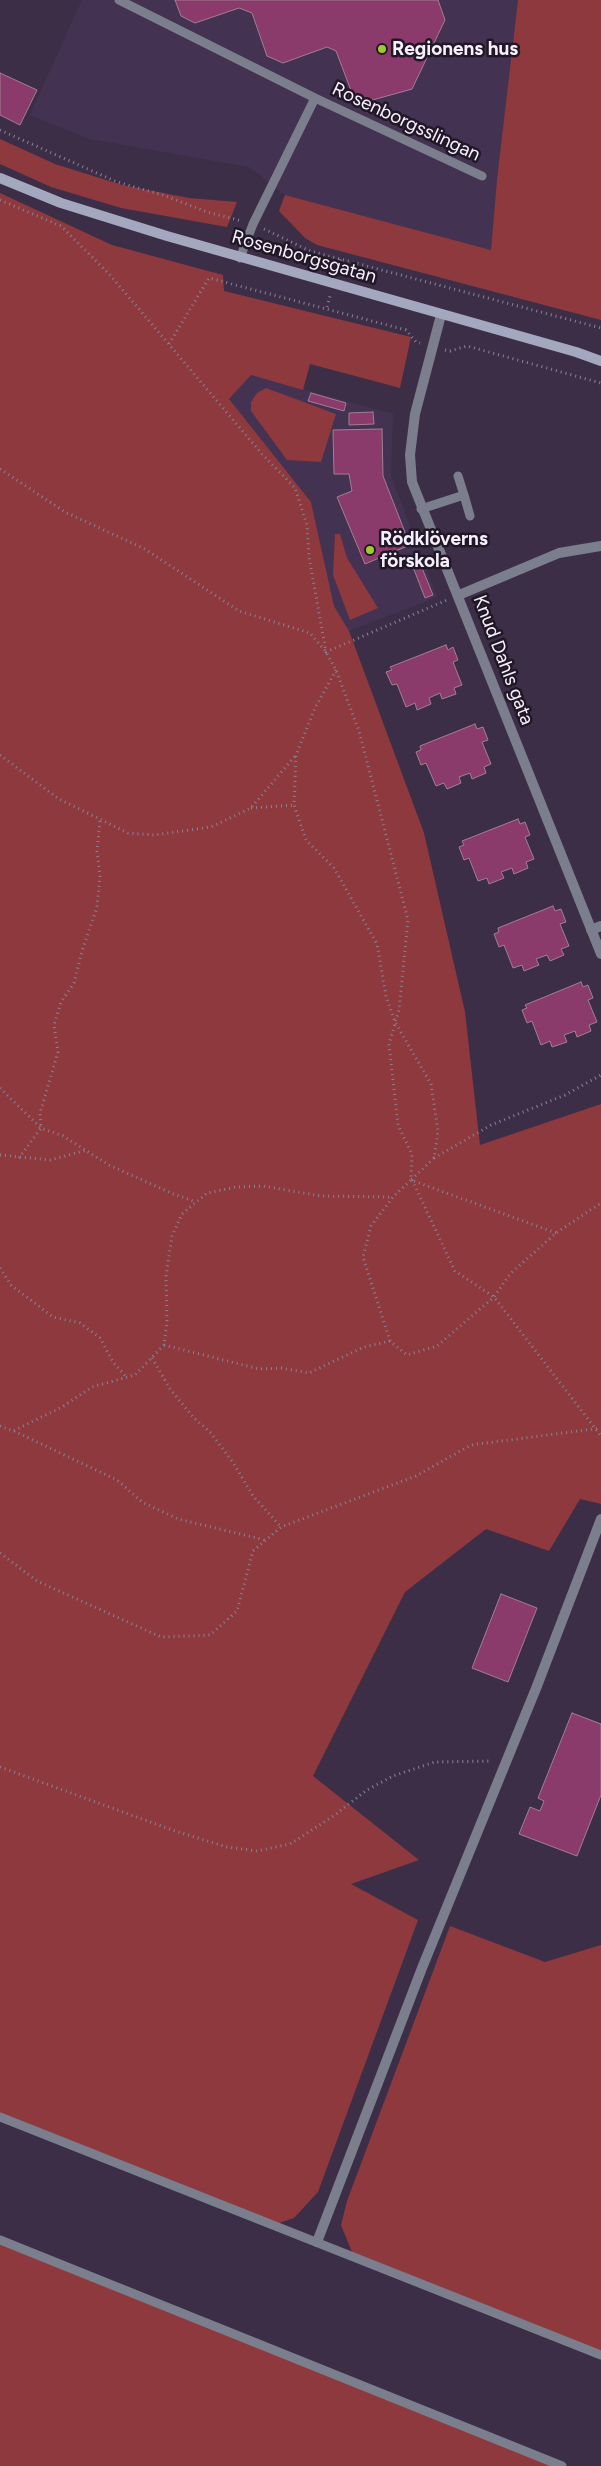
<!DOCTYPE html>
<html>
<head>
<meta charset="utf-8">
<style>
	body { margin:0 }
	canvas { display:block; background:#3c2e47 }
</style>
</head>
<body>
<canvas width="601" height="2466"></canvas>
<script>
const ctx = document.querySelector('canvas').getContext('2d');
ctx.lineJoin = 'round';
function paint(path, color) {
  ctx.fillStyle = color;
  ctx.fill(path, 'evenodd');
}
function toPath(rows) {
  const path = new Path2D();
  for (const r of rows) {
    path.moveTo(r[0], r[1]);
    for (let i = 2; i < r.length; i += 2) path.lineTo(r[i], r[i + 1]);
  }
  return path;
}
function strokePath(path, color, width, dash) {
  ctx.strokeStyle = color;
  ctx.lineWidth = width;
  ctx.lineCap = dash ? 'butt' : 'round';
  ctx.setLineDash(dash || []);
  ctx.stroke(path);
}
function label(font, color, halo, rows, align = 'center') {
  ctx.font = font + ' Figtree,sans-serif';
  ctx.lineWidth = 5;
  ctx.setLineDash([]);
  ctx.textBaseline = 'middle';
  ctx.strokeStyle = halo;
  ctx.fillStyle = color;
  for (const [text, x, y, turn = 0] of rows) {
    ctx.save();
    ctx.translate(x, y);
    ctx.rotate((+turn || 0) * Math.PI / 180);
    ctx.textAlign = isNaN(turn) ? turn : align;
    if (halo) ctx.strokeText(text, 0, 0);
    ctx.fillText(text, 0, 0);
    ctx.restore();
  }
}
paint(toPath([
	[82,0,518,0,497,179,491,250,285,195,249,167,90,139,30,115],
	[251,375,393,414,391,476,437,597,349,631,334,606,311,502,229,399]
]), '#443252');
paint(toPath([
	[518,0,601,0,601,320,317,245,305,238,279,211,285,195,491,250,497,179],
	[0,139,55,164,122,185,189,198,237,202,227,227,121,208,51,187,0,164],
	[0,193,112,245,223,275,224,291,411,337,400,388,310,364,303,390,251,375,229,399,311,502,334,606,349,631,424,833,465,1012,480,1145,601,1104,601,1504,580,1499,549,1551,486,1529,405,1592,313,1776,419,1860,351,1884,418,1920,318,2192,294,2218,273,2225,0,2117],
	[266,388,336,414,321,462,287,460,251,411,251,402,257,393],
	[335,534,340,534,347,558,378,608,350,620,333,575],
	[450,1926,545,1962,601,1945,601,2355,354,2257,341,2225,347,2201],
	[0,2240,562,2466,0,2466]
]), '#8d393d');
const building = toPath([
	[175,0,438,0,445,20,412,89,369,101,352,93,336,51,327,47,283,63,267,56,252,13,239,8,195,23,181,16,175,0],
	[0,73,37,90,20,125,0,115,0,73],
	[311,393,346,403,344,411,308,401,311,393],
	[373,412,374,424,349,425,349,413,373,412],
	[382,429,383,476,410,545,365,564,337,497,352,491,349,474,334,474,333,430,382,429],
	[420,563,433,595,425,598,413,567,420,563],
	[446,645,448,650,453,647,458,660,453,662,462,685,454,688,456,694,442,699,440,693,429,698,431,704,417,710,415,703,406,707,397,684,392,685,386,672,392,670,390,667,446,645],
	[475,724,477,729,483,727,488,740,482,742,491,764,484,767,486,773,472,779,470,773,459,777,461,783,447,789,444,783,436,786,426,763,421,765,416,752,421,750,420,746,475,724],
	[518,819,520,824,525,822,530,835,525,837,534,859,526,862,528,868,514,874,512,868,501,872,504,878,489,884,487,878,478,881,469,858,464,860,459,847,464,845,462,841,518,819],
	[553,906,555,911,561,909,566,922,560,924,569,946,561,949,564,955,550,961,547,955,536,959,539,965,524,971,522,965,513,968,504,945,499,947,494,934,499,932,498,928,553,906],
	[581,982,583,987,588,985,593,998,588,1000,597,1022,589,1025,591,1031,577,1037,575,1031,564,1035,567,1042,552,1047,550,1041,541,1045,532,1021,527,1023,522,1010,527,1008,525,1005,581,982],
	[501,1594,537,1608,508,1682,472,1668,501,1594],
	[572,1713,601,1724,601,1795,577,1856,519,1834,530,1807,540,1811,544,1801,538,1798,572,1713]
]);
paint(building, '#8a3a6b');
strokePath(building, '#a17f91', 1);
strokePath(toPath([
	[0,130,117,182,163,195,207,212,242,221],
	[0,200,61,226,110,275,262,454,295,488,307,525,309,557,326,652,447,600],
	[264,229,310,251,601,328],
	[337,270,341,258],
	[327,307,330,296],
	[169,344,209,278,406,330,416,342,420,343],
	[445,350,450,351,467,346,601,383],
	[0,469,65,512,145,549,239,611,310,633,326,652,336,670,359,731,408,920,399,1010,389,1044,398,1125,412,1154,411,1180,393,1197,371,1226,363,1257,390,1341,407,1355,437,1346,494,1297,510,1274,556,1233,601,1203],
	[336,670,315,708,296,755,294,805,306,840,334,868,377,944,386,996,395,1022,431,1084,438,1131,434,1158,411,1180,556,1233],
	[0,755,59,799,128,833,154,835,211,827,251,808,295,756],
	[251,808,294,805],
	[0,1088,41,1128,63,1136,109,1165,171,1193,196,1202],
	[0,1155,50,1160,87,1150],
	[19,1158,41,1128,40,1113,58,1052,54,1025,61,1002,74,983,82,951,97,907,100,876,97,851,100,821],
	[434,1158,491,1125,565,1095,601,1075],
	[412,1180,455,1271,494,1297,601,1436],
	[0,1268,11,1285,53,1317,80,1323,100,1338,113,1362,126,1377],
	[164,1345,259,1369,281,1368,309,1373,364,1347,390,1341],
	[152,1358,170,1389,193,1417,211,1433,234,1464,253,1496,281,1527],
	[0,1426,13,1431,62,1407,92,1387,135,1375,164,1345,167,1322,166,1276,172,1236,182,1214,207,1193,236,1187,263,1186,321,1196,393,1197],
	[14,1431,117,1480,142,1502,178,1519,265,1540],
	[0,1553,37,1581,161,1637,210,1635,237,1611,253,1551,281,1527,416,1476,471,1445,601,1428],
	[0,1767,172,1830,227,1847,257,1851,290,1844,332,1817,367,1790,393,1776,435,1762,492,1761]
]), '#8c8096', 3, [1, 4]);
strokePath(toPath([
	[119,0,315,98,253,224,240,258],
	[315,98,482,176],
	[464,495,470,516],
	[421,509,464,495,458,476],
	[0,2117,601,2355],
	[0,2240,562,2466]
]), '#7b7e8c', 9);
strokePath(toPath([
	[441,315,415,414,410,455,412,482,601,954],
	[459,595,559,553,601,546],
	[591,930,601,926],
	[317,2242,422,1968,537,1686,601,1519]
]), '#7b7e8c', 10);
strokePath(toPath([
	[0,178,61,203,167,236,576,352,601,361]
]), '#a3a8be', 10);
for (const [x, y, r, color] of [
	[382,49,5,"#9fca2d"],
	[370,550,5,"#9fca2d"]
]) {
  const dot = new Path2D();
  dot.arc(x, y, r, 0, 2 * Math.PI);
  ctx.fillStyle = color;
  ctx.fill(dot);
  strokePath(dot, '#201925', 2);
}
label('bold 19px', '#f7eeff', '#201925', [
	["Regionens hus",392,49],
	["Rödklöverns",380,539],
	["förskola",380,561]
], 'left');
label('19px', '#f7eeff', '#201925', [
	["Rosenborgsslingan",406,122,25],
	["Rosenborgsgatan",304,257,16],
	["Knud Dahls gata",503,660,69]
]);
</script>
</body>
</html>
